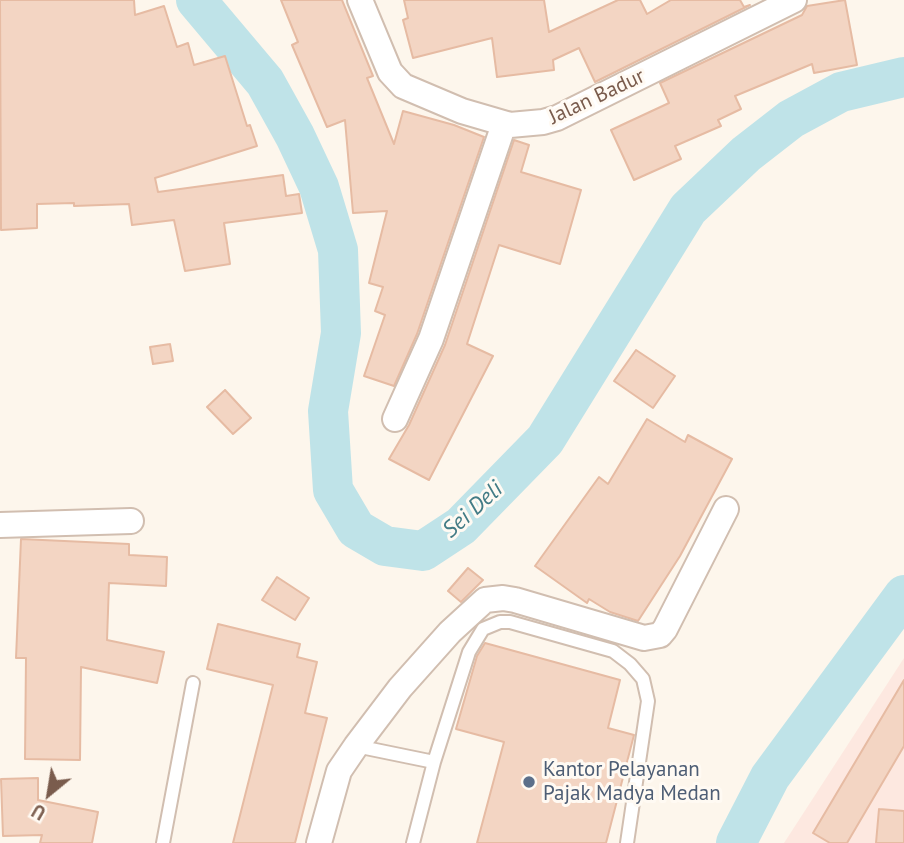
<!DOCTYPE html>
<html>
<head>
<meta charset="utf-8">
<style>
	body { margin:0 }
	#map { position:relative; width:904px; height:843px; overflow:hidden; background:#fdf6ec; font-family:"PT Sans",sans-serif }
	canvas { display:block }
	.north { position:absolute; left:14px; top:759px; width:70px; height:70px; -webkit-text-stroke:5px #fffaf3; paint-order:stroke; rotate:210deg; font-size:19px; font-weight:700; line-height:28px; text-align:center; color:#7a5c4d }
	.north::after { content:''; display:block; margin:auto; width:24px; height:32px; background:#7a5c4d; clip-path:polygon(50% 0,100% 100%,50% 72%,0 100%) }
</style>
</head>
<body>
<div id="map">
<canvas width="904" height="843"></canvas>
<div class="north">U</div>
</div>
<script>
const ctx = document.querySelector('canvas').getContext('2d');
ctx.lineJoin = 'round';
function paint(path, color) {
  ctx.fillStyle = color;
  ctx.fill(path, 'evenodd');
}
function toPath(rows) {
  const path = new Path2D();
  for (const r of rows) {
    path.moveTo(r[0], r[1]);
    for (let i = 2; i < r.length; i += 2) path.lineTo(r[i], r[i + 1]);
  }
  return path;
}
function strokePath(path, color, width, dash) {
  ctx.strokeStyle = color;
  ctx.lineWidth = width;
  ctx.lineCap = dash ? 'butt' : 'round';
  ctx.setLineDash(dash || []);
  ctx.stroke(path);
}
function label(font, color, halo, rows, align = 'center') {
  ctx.font = font + ' "PT Sans",sans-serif';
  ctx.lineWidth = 6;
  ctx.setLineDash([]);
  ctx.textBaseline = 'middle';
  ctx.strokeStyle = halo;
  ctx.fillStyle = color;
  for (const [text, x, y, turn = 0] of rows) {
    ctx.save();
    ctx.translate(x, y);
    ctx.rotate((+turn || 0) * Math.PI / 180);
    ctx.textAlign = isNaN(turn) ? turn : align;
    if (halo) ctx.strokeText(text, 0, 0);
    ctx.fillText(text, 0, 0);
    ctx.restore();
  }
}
paint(toPath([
	[904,658,904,843,784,843]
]), '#fde8e0');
strokePath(toPath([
	[196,0,265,82,295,136,319,187,338,250,341,333,328,411,333,490,356,529,385,546,423,551,461,526,545,440,688,209,746,154,791,119,841,92,904,77],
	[736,843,770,777,904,595]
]), '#bfe3e8', 40);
const building = toPath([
	[0,0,134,0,135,15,164,6,177,47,188,43,194,65,225,56,247,126,250,125,257,146,155,178,158,192,283,175,286,196,299,194,302,213,224,223,230,264,185,271,174,220,132,225,129,204,74,206,74,203,37,204,37,228,1,230,0,0],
	[281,0,342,0,373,76,367,78,394,144,403,111,454,125,484,137,417,334,394,386,364,376,385,315,375,311,383,287,369,283,387,211,353,213,345,120,327,127,292,45,298,42,281,0],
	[404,0,544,0,549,32,618,0,640,0,647,14,671,0,740,0,744,7,750,5,595,82,579,48,553,60,554,70,497,77,492,38,413,58,403,20,408,18,404,0],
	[845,0,857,65,814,73,812,64,735,96,741,109,718,120,721,126,675,146,681,159,634,180,611,130,669,103,660,83,802,15,807,6,845,0],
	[514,140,529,145,521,172,581,190,560,264,499,245,467,344,493,356,429,480,389,459,409,425,445,345,514,140],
	[170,344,173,361,153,364,150,347,170,344],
	[636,350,675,376,653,408,614,381,636,350],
	[225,390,251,418,233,434,207,407,225,390],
	[647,419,685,442,688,435,732,459,680,556,638,621,610,612,589,599,587,603,535,566,599,477,608,484,647,419],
	[21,539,129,544,129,555,167,557,166,586,109,583,107,640,164,652,157,683,81,667,80,760,25,759,26,658,16,658,21,539],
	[468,568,483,580,461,602,448,591,468,568],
	[277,577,309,598,295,620,262,600,277,577],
	[218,624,300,644,297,657,317,662,305,713,327,718,295,843,233,843,273,685,207,669,218,624],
	[485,643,620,680,608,728,634,735,606,843,477,843,504,742,456,729,477,656,485,643],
	[904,680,904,746,847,843,830,843,813,833,904,680],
	[38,778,38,800,98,812,92,843,40,843,42,835,3,836,1,779,38,778],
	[879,809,904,811,904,843,876,843,879,809]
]);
paint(building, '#f3d5c3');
strokePath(building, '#e6bba3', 2);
const lane = toPath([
	[356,746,434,762],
	[163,843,193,683],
	[413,843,434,762,469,652,483,629,500,622,510,622,613,651,630,664,643,679,648,701,627,843]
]);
const street = toPath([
	[360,0,390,72,403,86,462,111,510,125,543,122,557,118,794,0],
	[395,419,431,339,504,124],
	[0,525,131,521],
	[319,843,339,771,356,746,400,688,450,632,485,600,503,598,515,600,644,638,660,635,665,629,726,509]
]);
strokePath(lane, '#d1beb0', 16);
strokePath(street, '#d1beb0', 28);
strokePath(lane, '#fff', 12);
strokePath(street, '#fff', 24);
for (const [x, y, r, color] of [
	[529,782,7,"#5c6f8a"]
]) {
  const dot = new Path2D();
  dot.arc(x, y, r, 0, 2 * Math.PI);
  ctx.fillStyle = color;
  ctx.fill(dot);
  strokePath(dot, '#fffaf3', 2.5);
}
label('21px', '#7a5c4d', '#fffaf3', [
	["Jalan Badur",597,97,-25]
]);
label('21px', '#4e5e75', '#fffaf3', [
	["Kantor Pelayanan",543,770],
	["Pajak Madya Medan",543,794]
], 'left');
label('italic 23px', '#437c86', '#fffaf3', [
	["Sei Deli",473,510,-42]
]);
</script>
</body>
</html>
